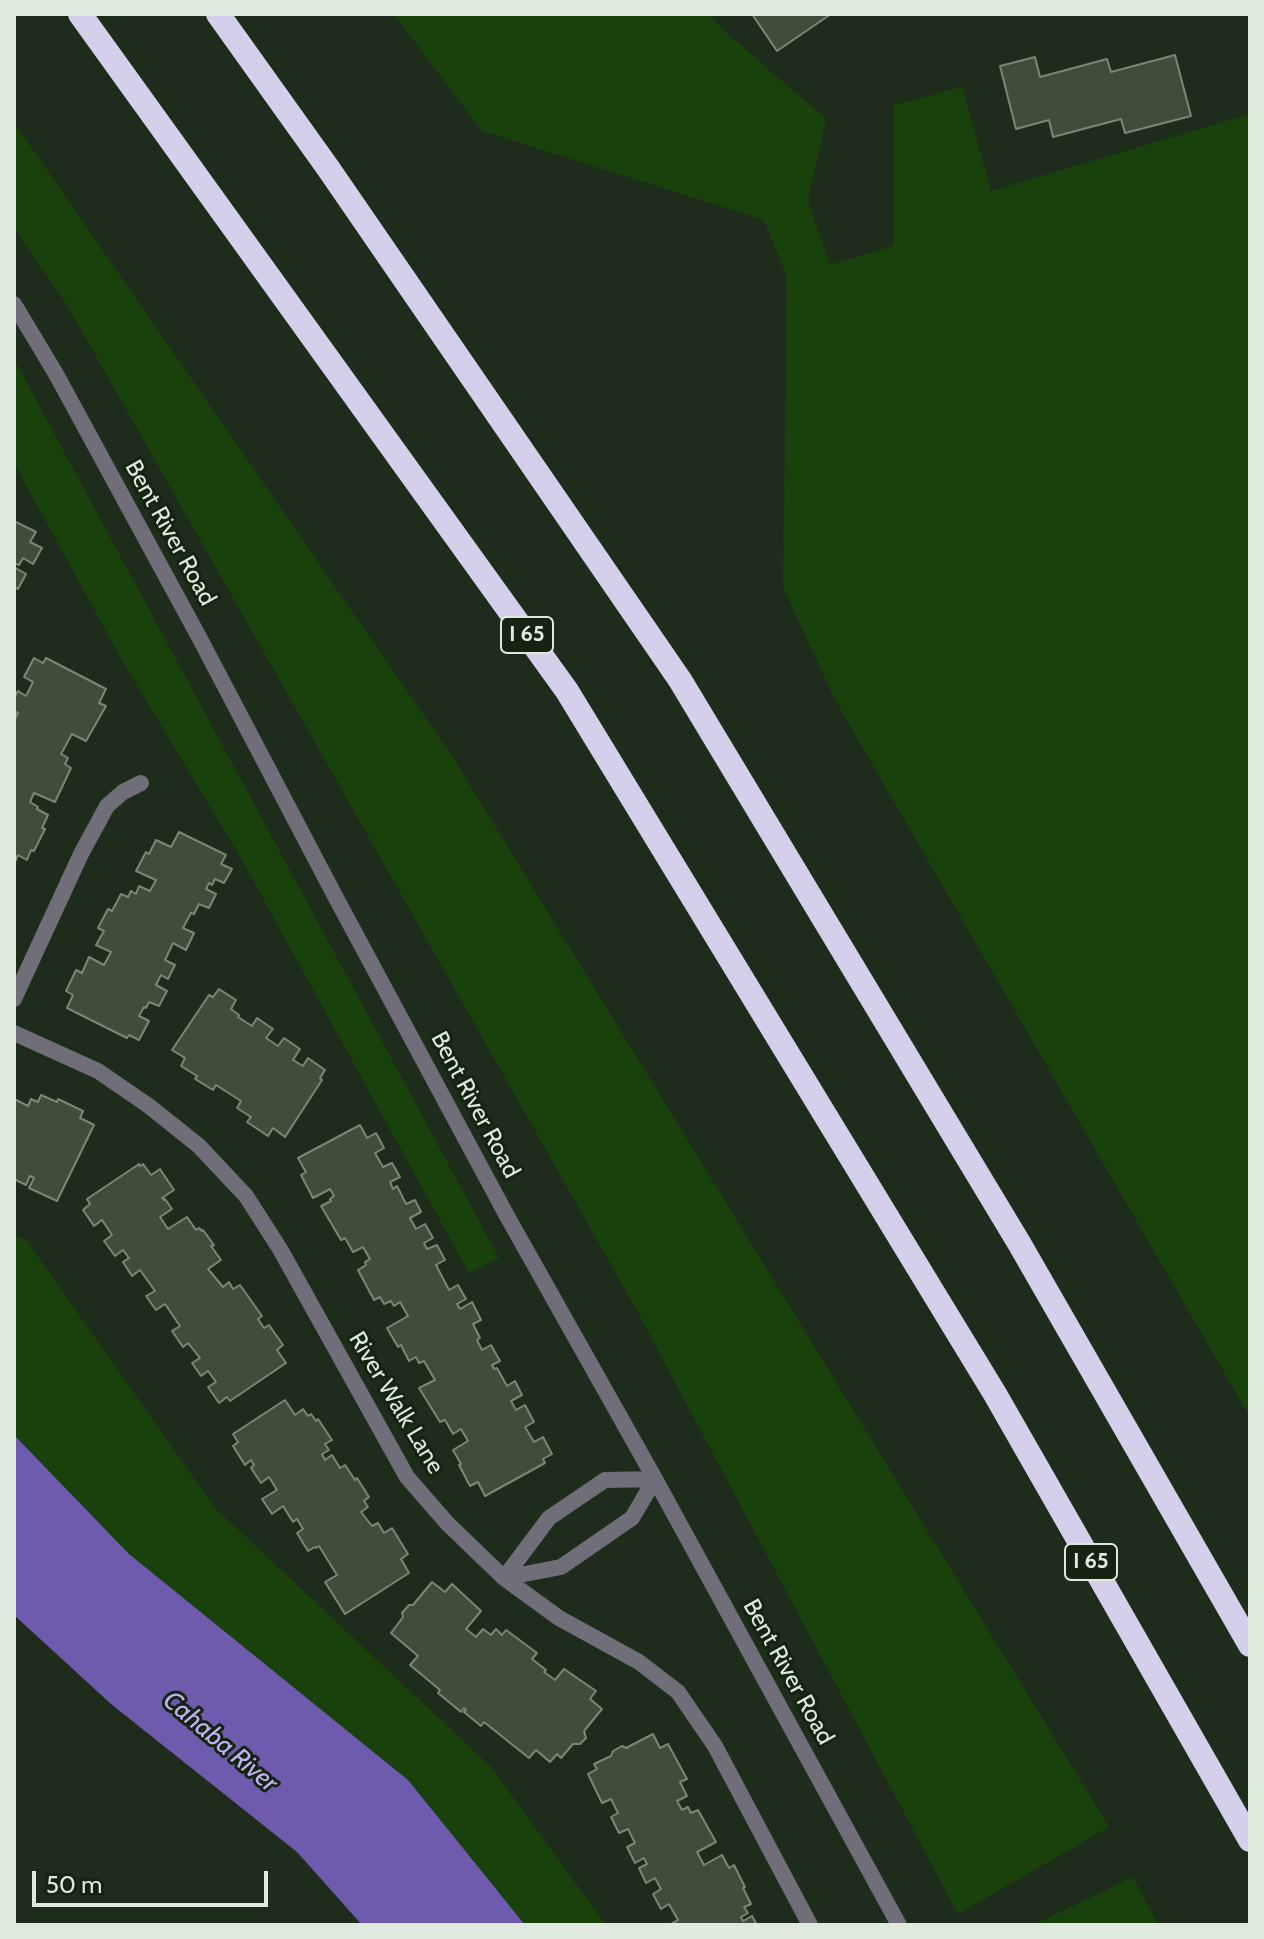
<!DOCTYPE html>
<html>
<head>
<meta charset="utf-8">
<style>
	body { margin:0 }
	#map { position:relative; width:1264px; height:1939px; overflow:hidden; background:#1e2d1b; font-family:Cabin,sans-serif }
	canvas { display:block }
	.frame { position:absolute; inset:0; border:16px solid #e0e9dd; pointer-events:none }
	.scale { position:absolute; left:32px; top:1871px; width:236px; height:36px; box-sizing:border-box; border:4px solid #e0e9dd; border-top:0; padding-left:10px; font-size:24px; line-height:28px; white-space:nowrap; color:#e0e9dd; -webkit-text-stroke:6px #152311; paint-order:stroke }
</style>
</head>
<body>
<div id="map">
<canvas width="1264" height="1939"></canvas>
<div class="frame"></div>
<div class="scale">50 m</div>
</div>
<script>
const ctx = document.querySelector('canvas').getContext('2d');
ctx.lineJoin = 'round';
function paint(path, color) {
  ctx.fillStyle = color;
  ctx.fill(path, 'evenodd');
}
function toPath(rows) {
  const path = new Path2D();
  for (const r of rows) {
    path.moveTo(r[0], r[1]);
    for (let i = 2; i < r.length; i += 2) path.lineTo(r[i], r[i + 1]);
  }
  return path;
}
function strokePath(path, color, width, dash) {
  ctx.strokeStyle = color;
  ctx.lineWidth = width;
  ctx.lineCap = dash ? 'butt' : 'round';
  ctx.setLineDash(dash || []);
  ctx.stroke(path);
}
function label(font, color, halo, rows, align = 'center') {
  ctx.font = font + ' Cabin,sans-serif';
  ctx.lineWidth = 6;
  ctx.setLineDash([]);
  ctx.textBaseline = 'middle';
  ctx.strokeStyle = halo;
  ctx.fillStyle = color;
  for (const [text, x, y, turn = 0] of rows) {
    ctx.save();
    ctx.translate(x, y);
    ctx.rotate((+turn || 0) * Math.PI / 180);
    ctx.textAlign = isNaN(turn) ? turn : align;
    if (halo) ctx.strokeText(text, 0, 0);
    ctx.fillText(text, 0, 0);
    ctx.restore();
  }
}
paint(toPath([
	[394,14,710,14,722,29,826,119,808,201,830,265,893,246,894,105,962,87,991,191,1250,114,1250,1417,834,698,783,587,787,277,764,220,482,131],
	[14,122,452,756,1109,1827,958,1914,635,1307,67,305,14,228],
	[14,359,499,1258,469,1273,238,853,124,664,14,463],
	[14,1235,27,1241,215,1508,491,1767,606,1925,525,1925,408,1780,129,1554,14,1435],
	[1133,1877,1158,1925,1034,1925]
]), '#19410c');
paint(toPath([
	[14,1435,129,1554,408,1780,525,1925,362,1925,297,1852,111,1704,14,1615]
]), '#6f5bad');
const building = toPath([
	[752,14,831,14,777,51,752,14],
	[1175,55,1191,116,1125,133,1121,119,1053,137,1049,120,1016,129,1000,66,1035,57,1040,77,1107,59,1111,72,1175,55],
	[14,521,36,532,30,542,42,548,33,564,23,558,19,565,16,564,14,567,26,574,18,589,14,587,14,521],
	[34,658,43,663,46,658,106,689,99,703,106,706,86,741,72,734,61,754,68,758,65,764,71,768,55,802,34,793,30,802,38,807,37,809,48,815,42,828,45,829,34,851,31,850,27,860,18,855,15,862,14,721,18,713,14,711,14,698,18,691,26,696,33,682,24,677,34,658],
	[179,832,226,855,221,864,232,869,224,883,215,879,212,885,209,883,206,889,216,894,209,908,199,904,194,914,191,913,183,928,194,933,186,950,173,943,165,960,175,965,168,979,161,975,156,985,167,991,159,1006,149,1002,146,1008,144,1007,139,1016,149,1021,139,1040,129,1035,127,1038,67,1008,73,995,66,991,76,970,82,973,89,957,104,965,111,952,96,945,104,931,98,928,108,909,112,911,121,894,128,897,131,891,136,894,139,886,150,891,156,880,136,871,146,852,149,854,156,840,171,847,179,832],
	[219,989,236,1000,231,1009,239,1015,238,1017,252,1026,257,1018,273,1029,266,1038,278,1046,284,1038,300,1049,293,1060,303,1066,308,1058,325,1070,320,1078,322,1080,285,1137,273,1128,268,1136,247,1122,251,1117,237,1108,241,1101,216,1085,213,1090,195,1079,197,1076,181,1066,185,1058,172,1050,209,995,213,997,219,989],
	[41,1095,57,1102,58,1099,83,1111,80,1118,94,1125,57,1201,29,1188,34,1178,30,1176,26,1185,14,1179,14,1099,28,1106,31,1099,38,1102,41,1095],
	[360,1125,367,1138,376,1133,384,1148,375,1153,383,1167,392,1163,400,1177,390,1182,393,1189,397,1186,406,1204,415,1200,421,1212,410,1218,416,1229,425,1224,433,1238,424,1243,427,1249,437,1245,445,1260,436,1265,449,1290,458,1285,466,1299,457,1304,460,1309,472,1302,481,1320,473,1324,480,1338,477,1340,482,1350,491,1345,500,1361,492,1365,494,1369,497,1368,507,1386,515,1381,522,1395,511,1401,516,1410,525,1405,534,1422,525,1427,534,1442,543,1437,552,1454,543,1459,545,1463,485,1496,478,1482,470,1486,459,1465,461,1464,453,1450,468,1441,461,1429,453,1434,445,1420,440,1422,419,1388,435,1380,424,1361,419,1363,416,1357,409,1361,401,1345,398,1347,387,1328,408,1316,400,1302,394,1306,391,1301,384,1304,380,1297,374,1300,358,1270,366,1265,365,1262,370,1259,363,1247,353,1252,345,1238,341,1240,321,1206,331,1201,330,1199,334,1196,330,1189,313,1198,301,1175,306,1172,298,1158,360,1125],
	[139,1164,140,1166,143,1164,151,1175,160,1169,174,1190,162,1198,164,1200,165,1199,172,1209,160,1217,168,1229,187,1217,196,1230,199,1228,202,1231,203,1230,214,1245,211,1246,221,1260,208,1269,223,1287,229,1282,233,1289,240,1285,262,1316,258,1319,264,1328,269,1325,283,1345,277,1350,286,1363,230,1401,227,1397,219,1403,208,1387,216,1382,208,1371,201,1376,192,1363,200,1358,188,1343,183,1347,172,1331,180,1326,165,1304,156,1310,146,1296,155,1291,140,1270,132,1276,123,1262,129,1258,123,1250,115,1256,104,1241,112,1235,102,1220,94,1226,83,1210,90,1204,87,1199,139,1164],
	[285,1400,295,1415,303,1409,308,1416,311,1414,316,1421,318,1419,332,1440,325,1444,329,1450,322,1454,325,1460,332,1455,340,1468,345,1465,355,1480,357,1478,369,1497,364,1501,368,1507,361,1512,372,1526,378,1523,384,1533,392,1528,408,1554,401,1559,409,1573,345,1614,325,1582,337,1575,319,1546,316,1548,315,1547,308,1551,297,1533,303,1529,297,1519,293,1522,283,1506,272,1514,262,1499,277,1490,269,1477,261,1483,251,1468,254,1465,251,1460,245,1465,233,1446,238,1442,233,1434,285,1400],
	[432,1582,445,1592,452,1584,481,1611,466,1629,476,1637,483,1629,491,1635,496,1629,502,1635,506,1630,537,1653,532,1659,546,1670,544,1672,555,1680,564,1669,596,1691,590,1699,602,1709,584,1731,586,1738,580,1744,573,1744,561,1758,557,1754,550,1762,536,1750,529,1758,484,1722,481,1726,464,1712,466,1710,464,1708,461,1712,438,1693,440,1690,410,1665,418,1656,391,1633,403,1617,402,1613,409,1605,413,1605,432,1582],
	[653,1734,660,1748,668,1744,687,1779,680,1782,687,1796,677,1801,682,1810,688,1807,691,1813,698,1810,716,1842,697,1852,704,1865,722,1855,729,1868,734,1865,745,1887,743,1888,751,1904,744,1907,748,1913,741,1917,743,1921,752,1916,757,1925,669,1925,678,1920,669,1904,661,1909,653,1894,661,1889,655,1878,646,1883,639,1868,647,1864,644,1858,635,1863,627,1847,635,1843,628,1829,619,1833,611,1817,618,1813,611,1799,602,1803,588,1774,597,1769,594,1764,611,1756,613,1751,622,1746,626,1748,653,1734]
]);
paint(building, '#3e4e3a');
strokePath(building, '#788973', 2);
strokePath(toPath([
	[14,304,56,374,199,637,335,896,507,1216,655,1479,899,1925],
	[14,999,81,854,107,806,123,792,141,783],
	[14,1033,98,1071,149,1106,199,1146,246,1196,280,1249,407,1477,447,1523,504,1578,559,1618,639,1662,678,1692,715,1746,810,1925],
	[504,1578,549,1518,605,1480,655,1479],
	[504,1578,561,1567,632,1518,655,1479]
]), '#706e79', 16);
strokePath(toPath([
	[80,14,567,691,995,1394,1250,1840],
	[218,14,328,168,680,680,1019,1243,1250,1645]
]), '#d4d0ec', 24);
for (const [x, y, w] of [
	[527,635,52],
	[1091,1562,52]
]) {
  const box = new Path2D();
  box.roundRect(x - w / 2, y - 18, w, 36, 6);
  ctx.fillStyle = '#152311';
  ctx.fill(box);
  strokePath(box, '#e0e9dd', 2);
}
label('bold 22px', '#e0e9dd', null, [
	["I 65",527,635],
	["I 65",1091,1562]
]);
label('24px', '#e0e9dd', '#152311', [
	["Bent River Road",170,533,61],
	["Bent River Road",475,1105,62],
	["River Walk Lane",396,1403,59],
	["Bent River Road",788,1672,61]
]);
label('italic 26px', '#c0b3f5', '#152311', [
	["Cahaba River",220,1742,40]
]);
</script>
</body>
</html>
